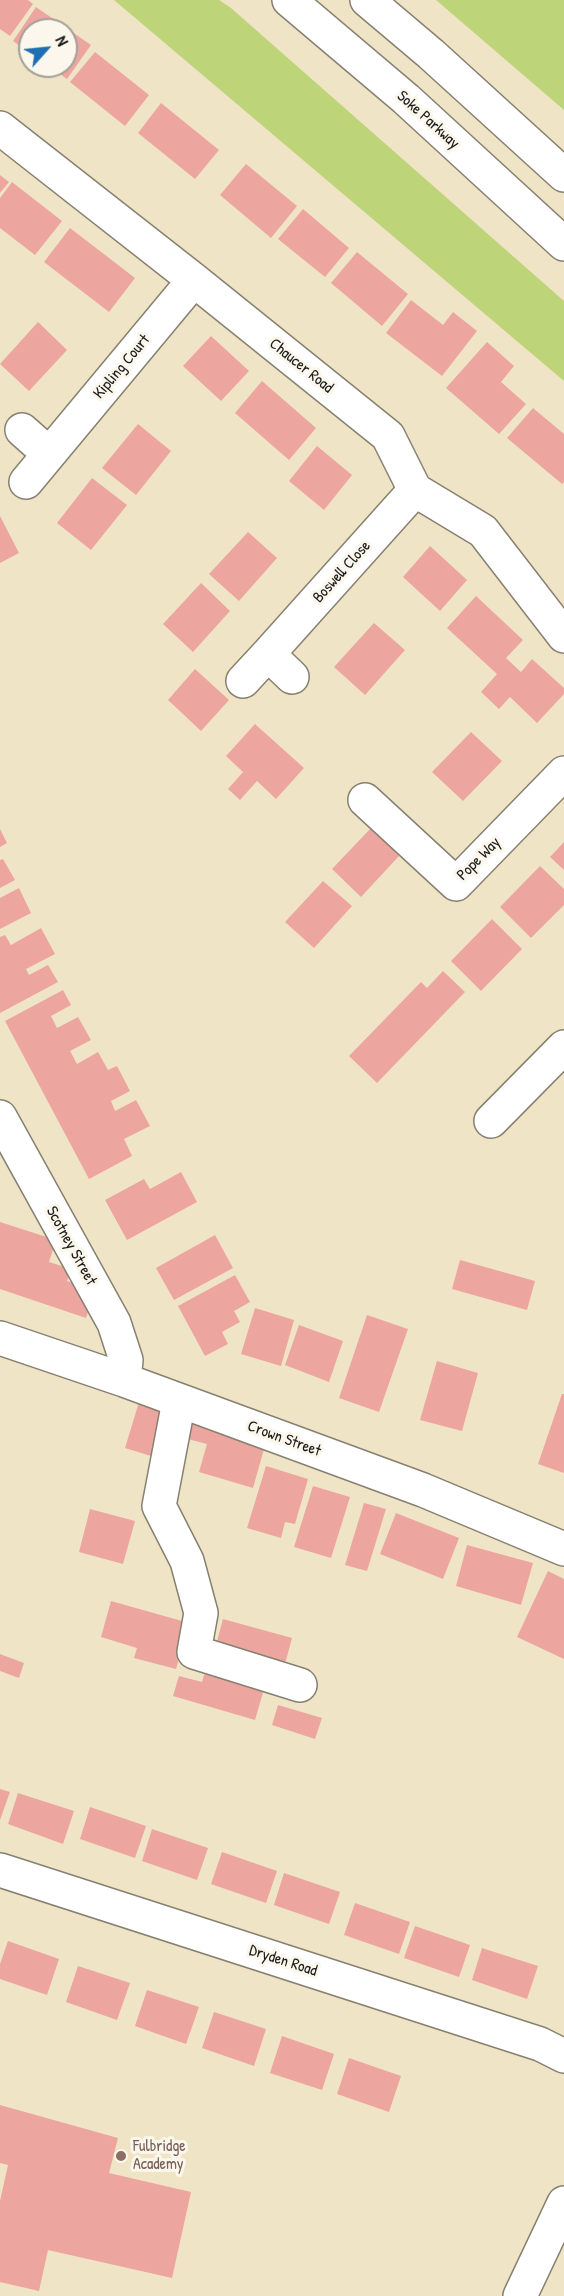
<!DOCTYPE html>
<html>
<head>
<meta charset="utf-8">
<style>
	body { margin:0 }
	#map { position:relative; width:564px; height:2296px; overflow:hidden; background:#f0e4c6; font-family:"Patrick Hand",sans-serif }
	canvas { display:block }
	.north { position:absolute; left:18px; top:18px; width:60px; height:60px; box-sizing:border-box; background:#fbf7ec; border:2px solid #a29f99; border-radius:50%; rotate:63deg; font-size:16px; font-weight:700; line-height:24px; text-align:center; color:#1c1c1c }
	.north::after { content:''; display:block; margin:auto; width:21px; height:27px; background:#1f6fb2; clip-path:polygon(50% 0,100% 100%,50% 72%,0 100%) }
</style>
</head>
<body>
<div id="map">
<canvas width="564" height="2296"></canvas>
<div class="north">N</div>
</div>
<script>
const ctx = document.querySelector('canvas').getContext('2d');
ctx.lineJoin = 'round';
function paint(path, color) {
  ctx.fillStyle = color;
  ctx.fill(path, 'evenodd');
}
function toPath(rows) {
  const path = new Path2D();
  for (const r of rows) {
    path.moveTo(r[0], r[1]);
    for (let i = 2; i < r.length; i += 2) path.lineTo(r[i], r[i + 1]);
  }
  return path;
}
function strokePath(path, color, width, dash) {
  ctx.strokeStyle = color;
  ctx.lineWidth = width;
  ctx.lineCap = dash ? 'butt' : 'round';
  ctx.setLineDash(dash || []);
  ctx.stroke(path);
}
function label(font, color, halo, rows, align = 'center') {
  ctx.font = font + ' "Patrick Hand",sans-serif';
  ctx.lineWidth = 6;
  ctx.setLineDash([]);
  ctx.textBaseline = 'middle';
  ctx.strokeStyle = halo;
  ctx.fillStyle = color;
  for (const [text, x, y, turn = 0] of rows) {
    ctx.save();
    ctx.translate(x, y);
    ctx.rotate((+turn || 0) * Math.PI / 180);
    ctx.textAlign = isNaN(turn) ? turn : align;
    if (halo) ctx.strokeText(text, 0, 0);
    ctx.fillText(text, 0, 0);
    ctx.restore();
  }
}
paint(toPath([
	[114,0,219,0,231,8,564,301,564,381],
	[436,0,564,0,564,110]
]), '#bed479');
paint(toPath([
	[0,0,28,0,33,4,10,36,0,29],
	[36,7,91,45,67,79,48,66,66,66,66,30,30,30,30,53,13,41],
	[95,52,149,95,125,126,70,82],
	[161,103,219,150,195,179,138,133],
	[246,164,297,206,271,238,220,195],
	[0,175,9,182,0,193],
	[12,182,62,221,35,255,0,228,0,198],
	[303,209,349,248,325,277,278,239],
	[70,228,135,278,109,312,44,262],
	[357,252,408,294,382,326,331,283],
	[411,300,443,325,453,312,477,331,442,376,386,333],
	[38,322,67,350,29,391,0,364],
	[211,336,249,371,221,401,183,366],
	[487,342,514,366,501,382,526,404,499,434,446,388],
	[262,381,316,428,289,460,235,413],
	[533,408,564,434,564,482,562,484,507,438],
	[138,424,171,451,136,495,102,468],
	[317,446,352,475,324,510,289,481],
	[92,478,127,505,91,550,57,523],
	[0,516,19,553,0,563],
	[248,532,277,558,239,601,209,574],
	[430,546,467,580,440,611,403,577],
	[201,583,230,611,193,652,163,624],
	[476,596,523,640,506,658,521,672,532,659,564,688,564,694,537,723,510,697,499,709,481,692,497,674,447,628],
	[374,623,405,650,365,695,334,667],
	[195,669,229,700,201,731,168,700],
	[255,724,304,768,276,799,257,781,240,800,228,789,243,772,226,756],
	[471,732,502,761,463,801,432,772],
	[371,828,399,856,361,897,332,869],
	[0,829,7,843,0,847],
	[564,842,564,870,550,857],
	[3,859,15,880,0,888,0,860],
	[540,866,564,889,564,905,531,938,500,907],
	[323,881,352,906,314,948,285,922],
	[19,888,31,913,0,929,0,898],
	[492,919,522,949,481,991,451,961],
	[41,928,55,954,26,969,29,975,48,965,58,982,0,1013,0,937,5,935,11,945],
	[443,971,465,992,377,1083,349,1056,421,982,427,988],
	[63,990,71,1005,51,1016,57,1028,78,1017,91,1040,70,1051,77,1064,98,1052,108,1070,117,1066,130,1091,111,1101,115,1111,136,1100,150,1126,124,1139,132,1156,89,1179,5,1021],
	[181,1172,197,1202,127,1240,105,1200,144,1179,150,1189],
	[0,1222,56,1240,49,1262,71,1269,67,1281,95,1291,86,1318,0,1289],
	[215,1235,233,1268,174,1300,156,1268],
	[460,1260,535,1281,527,1310,452,1289],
	[235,1275,250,1302,234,1311,240,1322,222,1332,228,1344,205,1356,178,1306],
	[255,1308,294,1320,281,1366,241,1354],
	[367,1315,408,1329,379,1412,339,1398],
	[299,1325,343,1341,329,1382,285,1365],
	[437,1361,478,1373,462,1431,420,1420],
	[562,1394,564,1394,564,1473,538,1464],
	[139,1402,165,1410,151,1456,125,1448],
	[189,1420,266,1442,253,1488,199,1472,207,1444,184,1438],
	[266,1466,308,1479,295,1524,285,1522,281,1538,247,1528],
	[313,1486,350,1497,331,1558,294,1547],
	[364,1503,386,1509,367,1571,345,1565],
	[90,1509,135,1521,123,1564,79,1552],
	[396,1513,459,1538,443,1579,380,1554],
	[467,1545,533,1563,521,1605,456,1586],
	[548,1571,564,1579,564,1659,517,1637],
	[111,1601,189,1623,176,1669,134,1658,137,1648,101,1637],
	[223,1619,292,1638,285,1664,216,1645],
	[0,1654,24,1663,19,1678,0,1671],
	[205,1672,264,1689,255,1720,173,1696,179,1676,202,1682],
	[278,1705,322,1718,315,1739,272,1725],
	[0,1789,10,1792,0,1820],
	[18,1793,74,1811,63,1844,8,1824],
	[90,1807,146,1826,135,1858,80,1839],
	[152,1829,208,1848,197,1880,142,1861],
	[222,1852,277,1871,266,1903,211,1884],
	[284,1873,340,1892,329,1924,274,1905],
	[355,1903,410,1922,399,1954,344,1935],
	[415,1926,470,1945,459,1977,404,1958],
	[8,1941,59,1959,47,1995,0,1979,0,1964],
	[482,1948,538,1966,527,1999,472,1980],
	[78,1966,130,1983,117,2020,66,2002],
	[147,1990,199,2007,186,2044,135,2026],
	[214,2012,266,2029,254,2066,202,2048],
	[282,2036,334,2054,322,2090,270,2073],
	[349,2058,401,2076,389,2112,337,2094],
	[0,2105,118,2138,109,2173,191,2192,172,2278,48,2250,39,2291,0,2282,0,2201,8,2165,0,2163]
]), '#eda5a0');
const minor = toPath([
	[0,128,194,280,388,436,415,490,483,531,564,636],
	[22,430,49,454],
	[26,482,194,280],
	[292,677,268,654,415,490],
	[243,681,268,654],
	[365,800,456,884,564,773],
	[0,1117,114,1323,126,1360,124,1380],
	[491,1121,564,1047],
	[0,1338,124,1380,423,1490,564,1549],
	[179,1401,159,1506,187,1561,201,1613,194,1652,300,1685],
	[0,1870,540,2044,564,2056],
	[520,2296,564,2203]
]);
const highway = toPath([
	[289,0,406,99,564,244],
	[367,0,431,54,564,175]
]);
strokePath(minor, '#868071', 36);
strokePath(highway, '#868071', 36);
strokePath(minor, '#fff', 33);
strokePath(highway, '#fff', 33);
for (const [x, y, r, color] of [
	[121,2156,6,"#8d6e63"]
]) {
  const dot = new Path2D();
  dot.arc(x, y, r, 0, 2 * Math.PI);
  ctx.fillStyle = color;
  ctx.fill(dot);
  strokePath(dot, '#fbf7ec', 2);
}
label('16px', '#1c1c1c', '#fbf7ec', [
	["Soke Parkway",428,120,42],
	["Chaucer Road",301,366,39],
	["Kipling Court",122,367,-50],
	["Boswell Close",342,572,-48],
	["Pope Way",479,859,-45],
	["Scotney Street",71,1246,61],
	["Crown Street",284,1439,20],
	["Dryden Road",283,1961,18]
]);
label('16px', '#785e54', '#fbf7ec', [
	["Fulbridge",133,2147],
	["Academy",133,2165]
], 'left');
</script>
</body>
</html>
